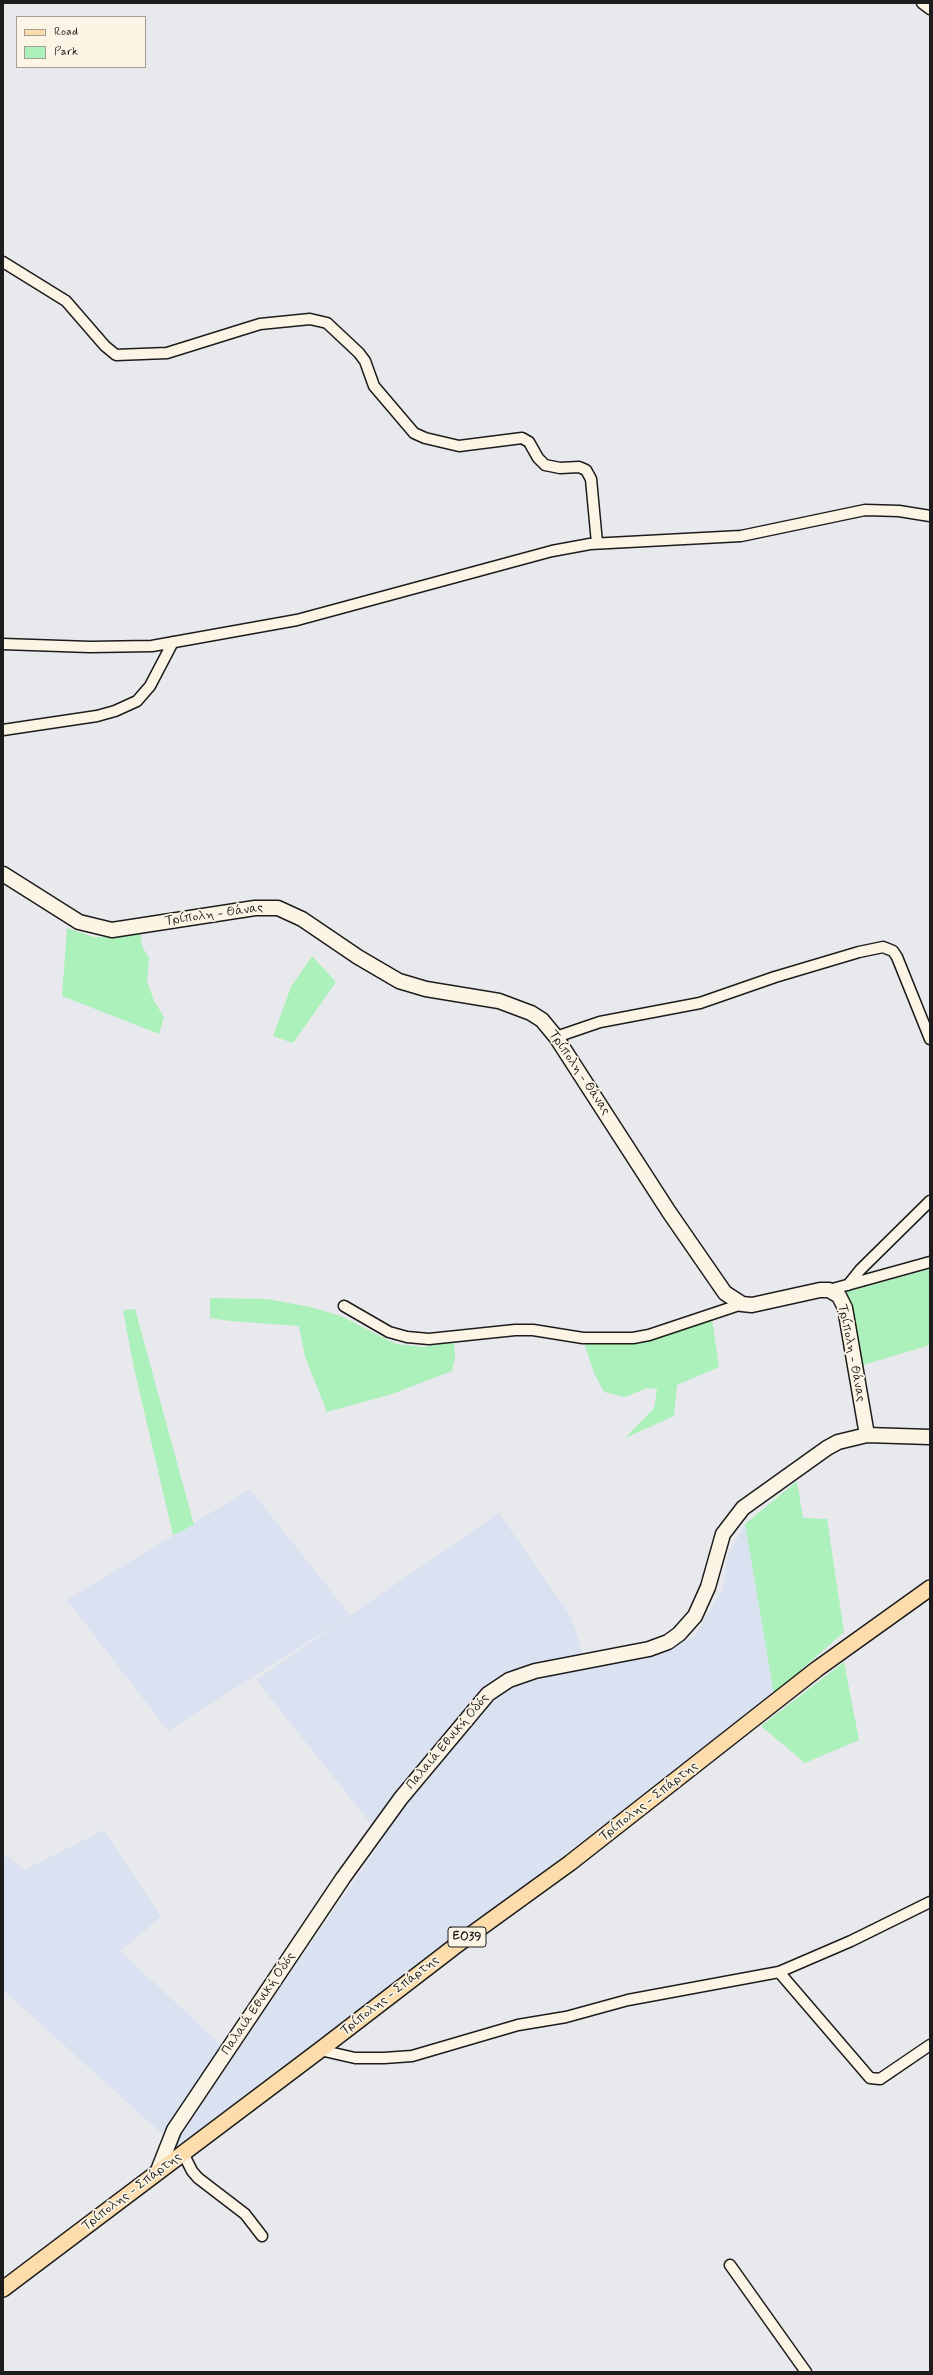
<!DOCTYPE html>
<html>
<head>
<meta charset="utf-8">
<style>
	body { margin:0 }
	#map { position:relative; width:933px; height:2375px; overflow:hidden; background:#e8e9ec; font-family:Mynerve,sans-serif }
	canvas { display:block }
	.frame { position:absolute; inset:0; border:4px solid #1c1c1c; pointer-events:none }
	.legend { position:absolute; left:16px; top:16px; width:130px; height:52px; box-sizing:border-box; background:#fcf5e5; border:1px solid #a29e95; margin:0; padding:5px 7px; list-style:none; font-size:12px; color:#1c1c1c }
	.legend li { display:flex; align-items:center; gap:8px; height:20px }
	.legend b { width:20px; border:1px solid #a29e95 }
</style>
</head>
<body>
<div id="map">
<canvas width="933" height="2375"></canvas>
<div class="frame"></div>
<ul class="legend">
<li><b style="height:5px;background:#fcdcab"></b>Road</li>
<li><b style="height:11px;background:#acf0bb"></b>Park</li>
</ul>
</div>
<script>
const ctx = document.querySelector('canvas').getContext('2d');
ctx.lineJoin = 'round';
function paint(path, color) {
  ctx.fillStyle = color;
  ctx.fill(path, 'evenodd');
}
function toPath(rows) {
  const path = new Path2D();
  for (const r of rows) {
    path.moveTo(r[0], r[1]);
    for (let i = 2; i < r.length; i += 2) path.lineTo(r[i], r[i + 1]);
  }
  return path;
}
function strokePath(path, color, width, dash) {
  ctx.strokeStyle = color;
  ctx.lineWidth = width;
  ctx.lineCap = dash ? 'butt' : 'round';
  ctx.setLineDash(dash || []);
  ctx.stroke(path);
}
function label(font, color, halo, rows, align = 'center') {
  ctx.font = font + ' Mynerve,sans-serif';
  ctx.lineWidth = 3.5;
  ctx.setLineDash([]);
  ctx.textBaseline = 'middle';
  ctx.strokeStyle = halo;
  ctx.fillStyle = color;
  for (const [text, x, y, turn = 0] of rows) {
    ctx.save();
    ctx.translate(x, y);
    ctx.rotate((+turn || 0) * Math.PI / 180);
    ctx.textAlign = isNaN(turn) ? turn : align;
    if (halo) ctx.strokeText(text, 0, 0);
    ctx.fillText(text, 0, 0);
    ctx.restore();
  }
}
paint(toPath([
	[250,1489,350,1615,168,1731,67,1600],
	[499,1513,571,1617,584,1656,645,1657,694,1637,723,1588,728,1555,745,1524,774,1694,180,2150,3,1990,3,1859,8,1856,24,1870,104,1830,161,1917,120,1951,233,2056,383,1839,256,1680]
]), '#dae1f1');
paint(toPath([
	[67,928,94,937,115,937,140,932,142,946,149,958,147,981,154,1001,164,1017,159,1034,62,996],
	[312,956,336,982,293,1043,273,1036,291,987],
	[930,1269,930,1345,860,1366,846,1292],
	[210,1298,267,1299,310,1307,341,1316,396,1344,424,1347,454,1342,455,1357,452,1371,392,1394,327,1412,305,1357,299,1326,230,1321,210,1318],
	[135,1309,194,1525,173,1535,134,1368,123,1310],
	[712,1319,719,1367,677,1385,674,1416,625,1438,654,1408,657,1389,647,1388,625,1397,604,1392,595,1375,584,1343,644,1341],
	[797,1481,803,1518,827,1519,844,1632,774,1694,745,1524],
	[844,1662,859,1740,805,1763,761,1726]
]), '#acf0bb');
const minor = toPath([
	[922,3,930,9],
	[3,262,66,301,105,346,116,355,167,353,260,324,310,319,327,323,359,353,365,361,374,386,414,433,425,438,459,446,522,438,529,442,538,458,545,465,560,468,579,467,586,470,591,479,597,543],
	[3,644,90,647,152,646,297,620,552,551,590,544,741,536,865,510,899,511,930,516],
	[3,730,97,716,115,711,137,701,150,686,173,642],
	[556,1037,600,1022,700,1003,775,977,859,952,883,947,893,951,897,957,930,1039],
	[848,1285,860,1270,930,1201],
	[829,1290,930,1262],
	[344,1306,389,1332,407,1337,429,1339,515,1330,533,1330,583,1338,633,1338,649,1335,742,1304],
	[779,1972,870,2078,880,2079,930,2045],
	[320,2050,355,2058,384,2058,412,2056,518,2025,566,2017,628,2000,779,1972,851,1941,930,1902],
	[183,2153,192,2171,198,2178,245,2214,262,2236],
	[730,2265,806,2372]
]);
const secondary = toPath([
	[3,874,79,922,112,930,255,908,278,908,302,919,358,957,399,981,426,989,499,1001,531,1013,542,1020,556,1037,669,1212,725,1293,742,1304,752,1305,820,1290,829,1290,839,1296,845,1308,867,1435],
	[157,2173,174,2130,343,1878,401,1798,488,1694,509,1680,535,1671,649,1649,668,1642,679,1634,695,1616,708,1587,723,1534,743,1508,827,1448,838,1442,867,1435,930,1437]
]);
const primary = toPath([
	[3,2289,320,2050,454,1947,570,1863,817,1669,930,1588]
]);
strokePath(minor, '#1c1c1c', 13);
strokePath(secondary, '#1c1c1c', 17);
strokePath(primary, '#1c1c1c', 18);
strokePath(minor, '#fcf5e5', 10);
strokePath(secondary, '#fcf5e5', 14);
strokePath(primary, '#fcdcab', 15);
for (const [x, y, w] of [
	[467,1937,38]
]) {
  const box = new Path2D();
  box.roundRect(x - w / 2, y - 10, w, 20, 3);
  ctx.fillStyle = '#fcf5e5';
  ctx.fill(box);
  strokePath(box, '#1c1c1c', 1);
}
label('bold 12px', '#1c1c1c', null, [
	["ΕΟ39",467,1937]
]);
label('13px', '#1c1c1c', '#fcf5e5', [
	["Τρίπολη - Θάνας",214,915,-8],
	["Τρίπολη - Θάνας",579,1073,56],
	["Τρίπολη - Θάνας",851,1353,79],
	["Παλαιά Εθνική Οδός",448,1742,-50],
	["Τρίπολης - Σπάρτης",649,1802,-38],
	["Τρίπολης - Σπάρτης",390,1996,-38],
	["Παλαιά Εθνική Οδός",259,2004,-56],
	["Τρίπολης - Σπάρτης",132,2192,-37]
]);
</script>
</body>
</html>
